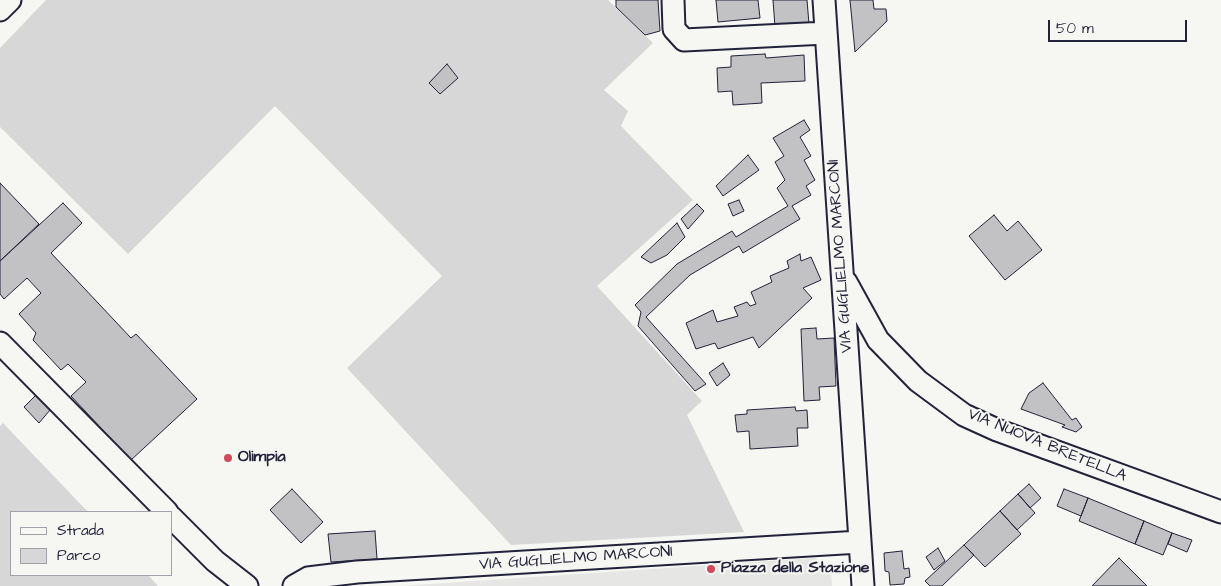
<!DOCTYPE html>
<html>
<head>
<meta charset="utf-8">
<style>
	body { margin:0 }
	#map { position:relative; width:1221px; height:586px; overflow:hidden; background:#f6f6f2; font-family:"Architects Daughter",sans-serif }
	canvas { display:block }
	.legend { position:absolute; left:10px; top:511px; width:162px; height:65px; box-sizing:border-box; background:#f6f6f2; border:1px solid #a1a1a9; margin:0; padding:6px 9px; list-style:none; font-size:15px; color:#22223b }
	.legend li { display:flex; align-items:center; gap:10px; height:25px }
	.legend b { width:25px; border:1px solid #a1a1a9 }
	.scale { position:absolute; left:1048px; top:20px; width:139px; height:22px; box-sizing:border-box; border:2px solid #22223b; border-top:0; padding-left:6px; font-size:15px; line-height:18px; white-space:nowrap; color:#22223b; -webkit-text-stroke:4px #f6f6f2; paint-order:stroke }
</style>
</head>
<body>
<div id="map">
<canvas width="1221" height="586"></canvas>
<ul class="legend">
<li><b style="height:6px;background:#f6f6f2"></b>Strada</li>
<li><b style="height:14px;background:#d7d7d7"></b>Parco</li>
</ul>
<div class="scale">50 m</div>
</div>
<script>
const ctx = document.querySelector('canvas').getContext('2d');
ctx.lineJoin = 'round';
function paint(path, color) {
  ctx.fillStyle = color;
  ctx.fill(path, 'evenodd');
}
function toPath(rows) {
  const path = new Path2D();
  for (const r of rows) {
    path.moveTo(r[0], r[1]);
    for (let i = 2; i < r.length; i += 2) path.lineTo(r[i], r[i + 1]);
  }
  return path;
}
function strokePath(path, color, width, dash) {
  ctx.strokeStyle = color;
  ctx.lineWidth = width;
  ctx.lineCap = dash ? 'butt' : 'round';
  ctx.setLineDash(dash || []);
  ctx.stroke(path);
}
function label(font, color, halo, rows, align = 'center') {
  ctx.font = font + ' "Architects Daughter",sans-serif';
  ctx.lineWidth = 4;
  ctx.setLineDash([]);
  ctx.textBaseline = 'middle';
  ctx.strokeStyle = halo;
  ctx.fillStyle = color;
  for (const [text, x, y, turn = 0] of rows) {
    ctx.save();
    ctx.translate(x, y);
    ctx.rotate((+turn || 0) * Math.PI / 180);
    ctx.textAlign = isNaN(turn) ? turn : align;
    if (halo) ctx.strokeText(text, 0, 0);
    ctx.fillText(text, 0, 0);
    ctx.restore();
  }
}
paint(toPath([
	[815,558,831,570,832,586,401,586]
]), '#e6e6e4');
paint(toPath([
	[46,0,608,0,653,43,604,90,628,111,621,126,693,200,597,286,702,401,687,415,744,532,511,545,347,368,442,276,275,106,128,254,0,127,0,48],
	[3,423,88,512,11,512,11,575,148,575,158,586,0,586,0,426]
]), '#d7d7d7');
const building = toPath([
	[616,0,658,0,660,31,645,35,616,7,616,0],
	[716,0,758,0,760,18,718,22,716,0],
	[773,0,807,0,809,24,775,27,773,0],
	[850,0,873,0,874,9,886,9,887,21,855,52,850,0],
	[765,54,766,58,804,55,805,81,761,83,762,103,733,105,732,91,718,92,717,68,731,67,731,56,765,54],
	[447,64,458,78,440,94,429,83,447,64],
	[804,120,810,130,800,137,811,156,804,160,815,180,806,186,811,195,792,206,800,219,743,253,739,246,690,275,646,317,706,384,695,391,638,326,641,312,635,305,677,264,732,231,736,237,788,206,777,188,785,180,775,162,784,156,773,138,804,120],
	[748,155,759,170,723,196,716,186,748,155],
	[0,183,39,224,0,261,0,183],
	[739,200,744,211,733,216,728,204,739,200],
	[63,203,82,223,51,253,131,338,136,334,197,399,131,460,71,396,86,382,68,364,61,370,33,340,36,333,19,314,41,293,27,278,4,299,0,294,0,261,63,203],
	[697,204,704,211,688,229,681,219,697,204],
	[994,215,1007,231,1018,221,1042,250,1005,280,969,236,994,215],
	[677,223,685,237,667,255,651,263,641,257,677,223],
	[800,254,801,261,811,257,821,280,803,288,812,298,759,348,753,337,718,349,715,343,696,349,686,323,713,310,717,322,738,316,734,307,747,302,750,306,756,304,751,292,772,282,770,276,789,268,787,261,800,254],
	[816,328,817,339,834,338,836,386,819,387,820,400,804,401,801,329,816,328],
	[723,363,730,375,717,386,709,373,723,363],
	[1043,383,1072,420,1076,418,1082,427,1076,432,1062,427,1065,425,1021,409,1029,393,1043,383],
	[36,395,50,410,39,423,24,407,36,395],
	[795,407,796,411,807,410,808,428,797,428,798,446,750,449,749,431,737,432,735,415,747,414,747,410,795,407],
	[1029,484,1041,498,1030,508,1018,494,1029,484],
	[292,489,323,522,301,543,270,510,292,489],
	[1064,489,1088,498,1081,516,1057,506,1064,489],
	[1018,494,1035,513,1017,530,1000,511,1018,494],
	[1088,498,1144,521,1135,544,1079,521,1088,498],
	[1000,511,1021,534,985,567,964,545,1000,511],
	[1144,521,1172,533,1163,555,1135,544,1144,521],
	[375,531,377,559,331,562,328,534,375,531],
	[1172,533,1192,540,1187,552,1168,544,1172,533],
	[964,545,974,555,942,586,930,586,925,581,964,545],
	[938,548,945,561,934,570,926,557,938,548],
	[902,551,904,569,909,568,910,577,905,578,904,584,890,585,889,572,885,571,884,553,902,551],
	[1119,558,1147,586,1092,586,1119,558]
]);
paint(building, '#c2c2c4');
strokePath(building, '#22223b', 1);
const minor = toPath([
	[673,0,674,29,684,40,826,33],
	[824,0,863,586],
	[0,10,10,0],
	[846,282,878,340,918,381,964,415,997,430,1221,512],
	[0,343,167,512],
	[171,517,215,561,247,586],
	[294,586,308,578,357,572,860,542]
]);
strokePath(minor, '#22223b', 25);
strokePath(minor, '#f6f6f2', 21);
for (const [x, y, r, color] of [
	[228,458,5,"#d1495b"],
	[711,569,5,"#d1495b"]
]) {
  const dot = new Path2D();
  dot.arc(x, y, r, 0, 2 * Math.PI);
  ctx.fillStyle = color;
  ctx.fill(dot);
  strokePath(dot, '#f6f6f2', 2);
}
label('16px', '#22223b', '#f6f6f2', [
	["VIA GUGLIELMO MARCONI",841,256,-94],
	["VIA NUOVA BRETELLA",1047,446,22],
	["VIA GUGLIELMO MARCONI",576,559,-4]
]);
label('bold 16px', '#22223b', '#f6f6f2', [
	["Olimpia",238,458],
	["Piazza della Stazione",721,569]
], 'left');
</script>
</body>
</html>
